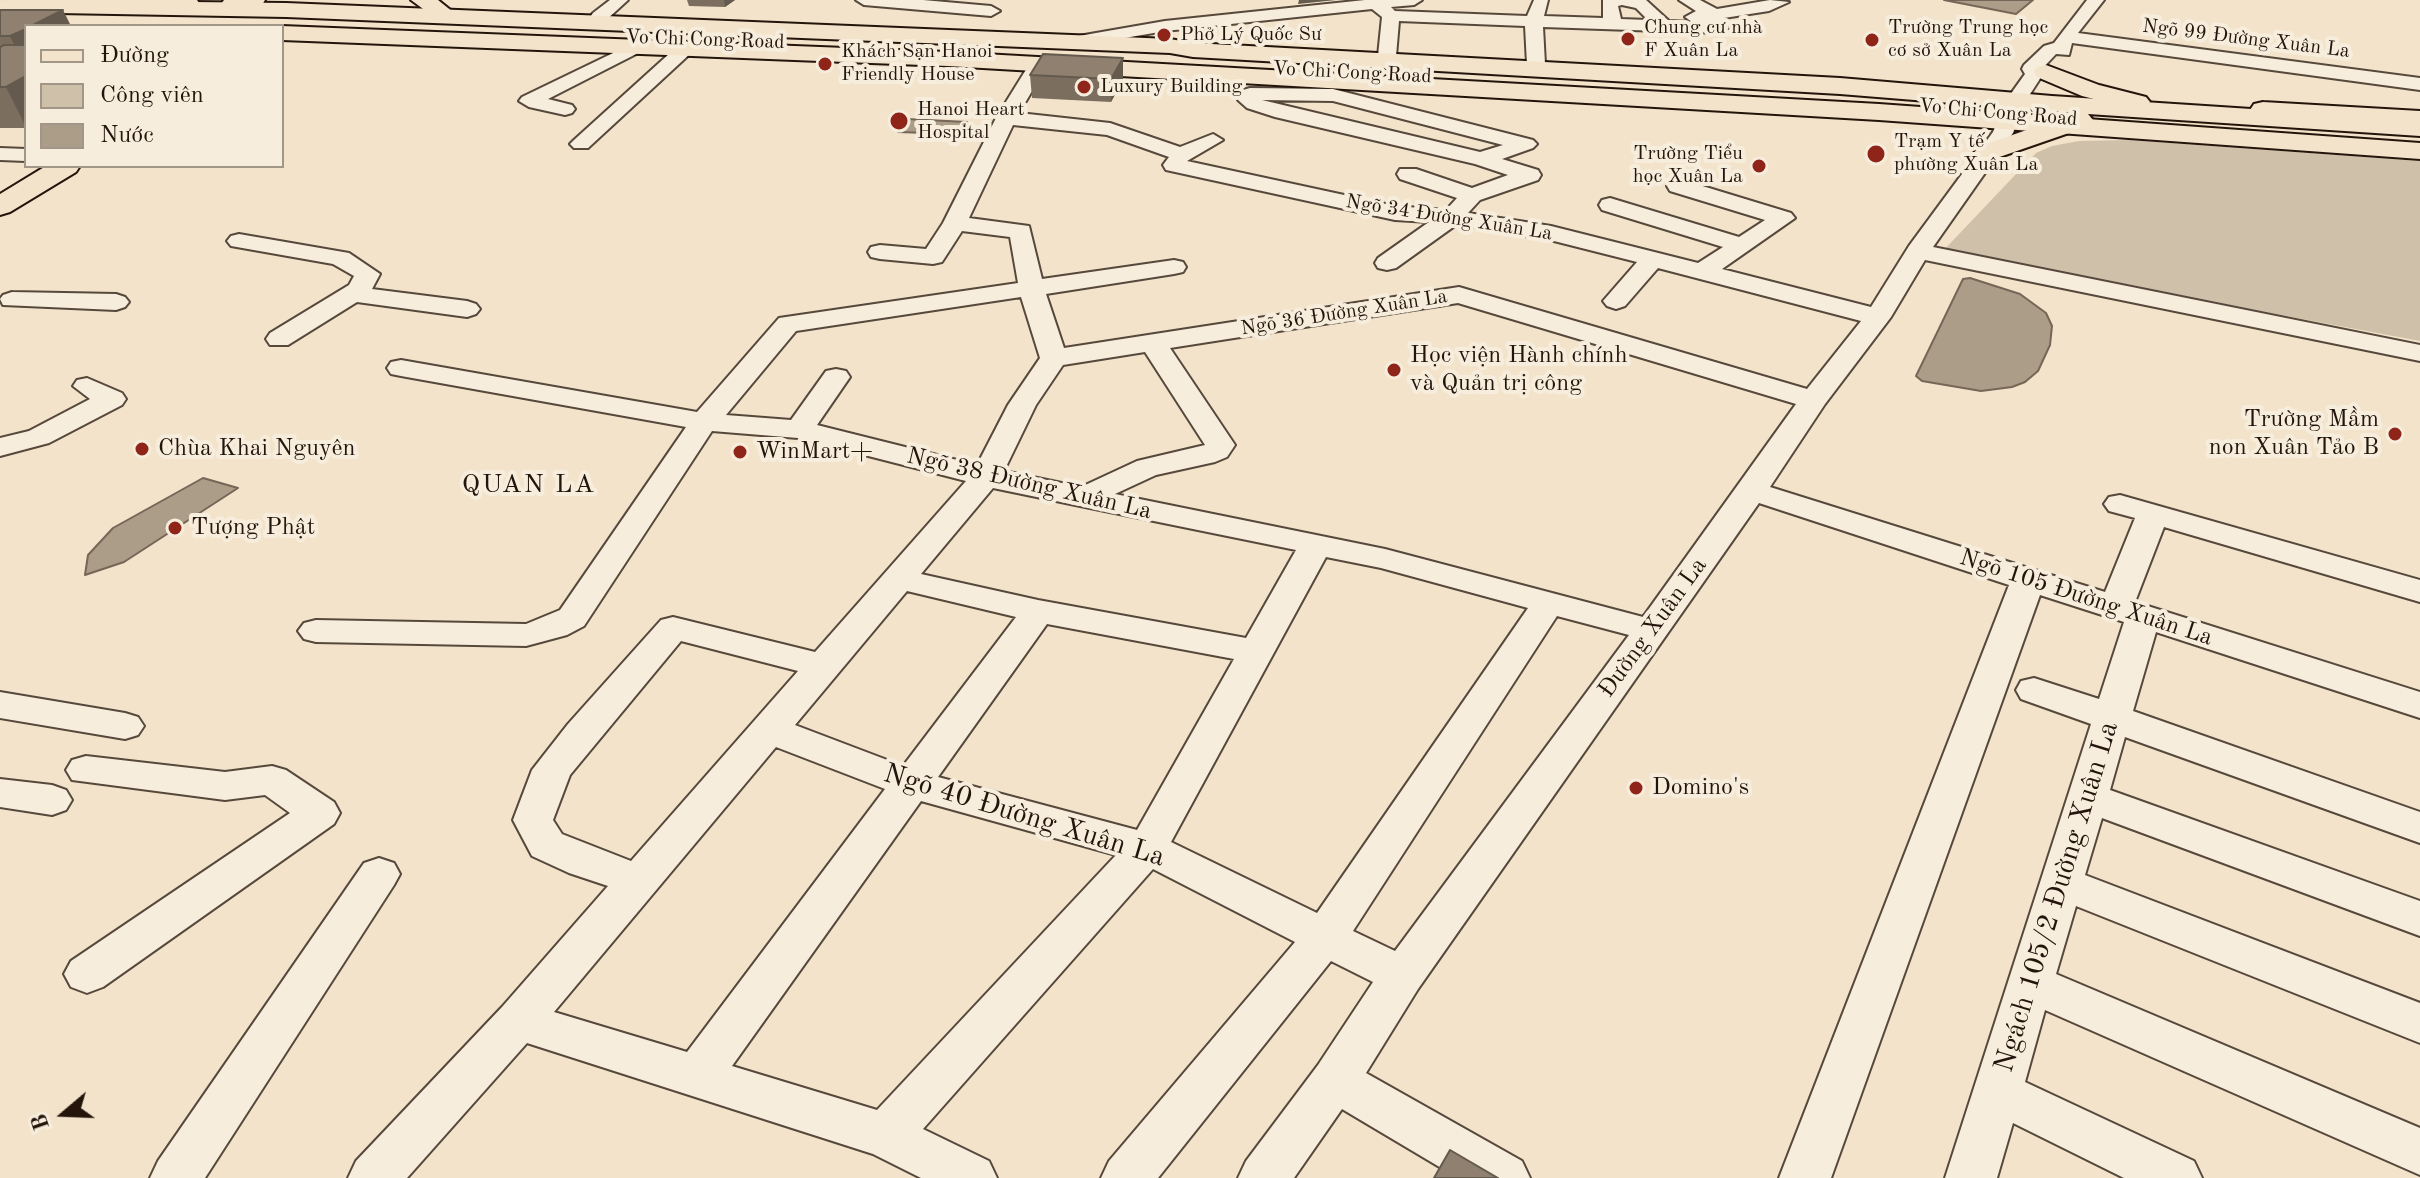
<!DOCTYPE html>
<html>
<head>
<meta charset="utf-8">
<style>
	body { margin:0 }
	#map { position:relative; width:2420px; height:1178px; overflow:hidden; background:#f2e3ca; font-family:"Old Standard TT",serif }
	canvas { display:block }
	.legend { position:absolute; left:24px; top:24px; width:260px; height:144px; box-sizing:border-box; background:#f7eddd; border:2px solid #a29689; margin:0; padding:10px 14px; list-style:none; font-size:24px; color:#23140c }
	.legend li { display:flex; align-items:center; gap:16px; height:40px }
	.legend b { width:40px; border:2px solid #a29689 }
	.north { position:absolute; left:24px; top:1074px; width:80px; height:80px; -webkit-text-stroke:6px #f7eddd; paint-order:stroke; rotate:251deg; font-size:22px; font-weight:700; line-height:32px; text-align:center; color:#23140c }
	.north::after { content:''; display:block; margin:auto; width:28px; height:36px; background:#23140c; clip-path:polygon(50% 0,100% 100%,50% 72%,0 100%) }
</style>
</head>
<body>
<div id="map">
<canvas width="2420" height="1178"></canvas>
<ul class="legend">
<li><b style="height:10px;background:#f2e3ca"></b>Đường</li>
<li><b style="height:22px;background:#cfc0aa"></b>Công viên</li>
<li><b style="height:22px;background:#ac9d89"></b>Nước</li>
</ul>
<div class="north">B</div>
</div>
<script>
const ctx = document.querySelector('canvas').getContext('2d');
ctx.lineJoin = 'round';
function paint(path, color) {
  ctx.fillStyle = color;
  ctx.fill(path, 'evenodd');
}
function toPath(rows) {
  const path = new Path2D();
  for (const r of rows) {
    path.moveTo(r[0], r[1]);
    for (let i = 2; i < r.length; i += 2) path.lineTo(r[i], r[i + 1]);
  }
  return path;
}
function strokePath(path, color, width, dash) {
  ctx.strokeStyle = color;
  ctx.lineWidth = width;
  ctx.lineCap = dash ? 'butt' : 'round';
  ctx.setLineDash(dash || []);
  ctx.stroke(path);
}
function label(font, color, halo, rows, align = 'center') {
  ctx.font = font + ' "Old Standard TT",serif';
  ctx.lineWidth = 8;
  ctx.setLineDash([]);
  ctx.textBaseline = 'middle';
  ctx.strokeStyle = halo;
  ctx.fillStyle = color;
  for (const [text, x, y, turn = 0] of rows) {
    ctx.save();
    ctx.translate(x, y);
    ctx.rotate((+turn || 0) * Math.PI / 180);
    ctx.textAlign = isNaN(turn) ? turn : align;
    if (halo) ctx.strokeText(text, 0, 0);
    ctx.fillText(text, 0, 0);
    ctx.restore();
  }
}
paint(toPath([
	[2130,140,2420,161,2420,341,1942,252,2036,153,2052,146,2079,141]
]), '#cfc0aa');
const water = toPath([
	[1944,0,2033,0,2016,14,1944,0],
	[907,119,967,122,958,134,898,132,907,119],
	[1970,278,2020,294,2046,313,2052,326,2050,345,2038,371,2025,382,2012,387,1981,391,1922,381,1916,376,1963,279,1970,278],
	[203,478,238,488,124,562,85,575,88,555,113,528,203,478]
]);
paint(water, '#ac9d89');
strokePath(water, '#756657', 2);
const minor = toPath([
	[610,0,628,0,605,21,593,21,590,17,593,13,610,0],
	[856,0,923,0,991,6,1000,11,991,16,864,5,856,0],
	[1365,0,1422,0,1414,5,1391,7,1395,11,1527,16,1534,0,1548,0,1544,16,1603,18,1603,0,1646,0,1669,21,1692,22,1685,17,1696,11,1679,0,1700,0,1717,9,1770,0,1789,2,1769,11,1724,18,1729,28,1720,33,1543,27,1545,64,1536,70,1527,64,1525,26,1399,21,1396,56,1387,62,1380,60,1378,56,1382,17,1372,9,1165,31,1073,47,1064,42,1073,37,1165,21,1365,0],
	[1622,5,1636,8,1648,20,1621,19,1618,6,1622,5],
	[2087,0,2104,0,2078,33,2420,78,2420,90,2072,43,2069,55,2056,54,2041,70,2043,74,2025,102,2013,133,1933,247,2420,345,2420,361,1925,260,1891,317,1825,404,1770,487,2105,592,2135,518,2109,511,2104,504,2109,497,2120,495,2420,580,2420,602,2164,527,2135,602,2420,692,2420,718,2156,632,2133,711,2420,812,2420,843,2125,737,2110,790,2420,901,2420,936,2102,818,2085,875,2420,1003,2420,1043,2076,906,2056,974,2420,1128,2420,1175,2045,1010,2025,1082,2194,1161,2202,1178,2124,1178,2013,1123,1997,1178,1945,1178,2091,724,2021,699,2016,690,2021,681,2034,678,2099,699,2124,622,2040,595,1831,1178,1779,1178,2009,585,1759,503,1418,989,1366,1073,1522,1161,1530,1178,1458,1178,1342,1109,1294,1178,1238,1178,1246,1161,1318,1065,1373,982,1331,961,1158,1178,1101,1178,1109,1161,1295,942,1153,869,923,1129,989,1161,997,1178,921,1178,873,1154,527,1043,407,1178,348,1178,356,1161,502,1007,608,886,569,873,532,856,513,820,532,770,568,724,661,620,673,617,815,652,966,481,798,438,712,431,584,626,567,635,526,646,316,642,304,639,298,631,304,623,316,620,526,624,560,610,686,427,401,376,391,374,387,368,391,362,401,360,697,412,779,318,1018,283,1010,237,962,231,942,262,933,264,880,259,871,257,868,252,871,247,880,245,926,249,943,223,996,118,1032,60,1039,58,1048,64,1019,113,1110,123,1180,147,1213,134,1223,140,1187,161,1395,206,1446,210,1457,198,1400,179,1397,174,1400,169,1416,169,1472,188,1508,175,1475,164,1275,117,1247,108,1238,100,1243,90,1250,88,1333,89,1533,140,1537,144,1533,148,1502,159,1538,170,1541,175,1538,180,1480,200,1468,213,1551,226,1698,263,1723,247,1602,210,1599,205,1602,200,1610,198,1739,237,1765,220,1670,191,1667,186,1678,179,1686,181,1791,213,1795,218,1722,269,1871,307,1909,246,1993,132,2005,102,2025,74,2022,69,2024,65,2044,46,2054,43,2087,0],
	[1262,100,1333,101,1503,145,1480,152,1262,100],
	[1013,125,1107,135,1169,157,1163,165,1166,170,1395,220,1429,222,1378,258,1375,263,1378,268,1387,270,1396,268,1456,225,1550,240,1637,262,1603,301,1607,306,1616,309,1625,306,1658,268,1861,321,1807,389,1459,287,1064,348,1046,294,1174,274,1183,272,1186,267,1183,262,1174,260,1042,279,1029,226,969,218,1013,125],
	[1021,297,1040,358,1008,405,977,465,817,425,850,377,846,371,836,369,826,371,791,420,726,415,796,331,1021,297],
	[1458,303,1796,404,1643,617,1385,549,1115,494,1156,475,1215,462,1227,457,1235,445,1170,348,1458,303],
	[1145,352,1205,445,1137,461,1081,487,1004,471,1036,405,1063,365,1145,352],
	[993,488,1085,507,1296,550,1246,638,1038,600,921,574,993,488],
	[1326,557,1381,568,1528,608,1317,913,1171,842,1326,557],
	[907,591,1016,617,903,766,795,725,907,591],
	[1557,616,1629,635,1395,951,1353,931,1557,616],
	[1047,624,1234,659,1137,830,938,777,1047,624],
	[681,641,798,671,631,861,562,834,553,820,570,775,681,641],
	[776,747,885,789,687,1052,554,1012,776,747],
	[921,801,1116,855,877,1110,732,1066,921,801],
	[638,41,644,42,647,46,644,50,548,99,572,105,575,109,572,113,565,115,529,107,519,101,522,97,638,41],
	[686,43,692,44,695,48,692,52,588,148,574,148,570,144,574,140,680,44,686,43],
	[0,148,26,149,26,161,0,160,0,148],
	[239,234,349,253,380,274,372,289,467,301,476,304,480,309,476,314,467,317,357,302,288,345,270,345,266,339,270,333,349,285,354,276,333,264,231,246,227,241,231,236,239,234],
	[12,292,116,294,125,297,129,302,125,307,116,310,3,305,0,299,3,295,12,292],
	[87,378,122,393,126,399,122,405,49,443,0,456,0,438,29,431,90,399,73,386,77,380,87,378],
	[0,692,125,713,138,717,144,726,138,735,125,739,0,718,0,692],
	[86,756,225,772,272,766,286,770,334,802,340,813,334,824,103,987,87,993,71,987,64,974,71,961,290,813,265,795,225,800,72,780,66,770,72,760,86,756],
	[0,779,52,785,66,790,72,800,66,810,52,815,0,807,0,779],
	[379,858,394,863,400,874,394,885,205,1178,150,1178,158,1161,364,863,379,858]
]);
const major = toPath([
	[3,0,197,0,199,3,188,10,14,7,3,0],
	[224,0,265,0,262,5,232,11,224,9,221,4,224,0],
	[411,0,438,0,453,12,450,17,434,17,411,0],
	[282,26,948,52,1879,104,2420,143,2420,159,1879,120,948,66,282,40,282,26],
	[2046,65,2099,85,2146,97,2150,102,2146,107,2137,110,2082,96,2037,77,2034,72,2037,67,2046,65],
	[2263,102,2420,111,2420,127,2254,116,2250,110,2254,104,2263,102],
	[46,166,80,166,76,172,10,212,0,215,0,194,46,166]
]);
const highway = toPath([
	[0,0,286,3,1170,39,1193,43,1840,78,2052,96,2420,120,2420,136,2088,114,2093,120,2089,126,1988,161,1978,159,1974,153,1978,147,2075,113,1840,94,1193,57,1170,53,286,17,0,12,0,0]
]);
strokePath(minor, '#57483c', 4);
strokePath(major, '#23140c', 4);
strokePath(highway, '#23140c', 4);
paint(minor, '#f7eddd');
paint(major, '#f2e3ca');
paint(highway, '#f2e3ca');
paint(toPath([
	[687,0,735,0,725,7,689,6],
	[0,10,26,26,26,128,0,128],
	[1123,58,1123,80,1111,102,1032,98,1030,75]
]), '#7b6e5f');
paint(toPath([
	[724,0,735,0,725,7],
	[1299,0,1336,0,1298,4],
	[63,10,71,26,31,26],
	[26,29,26,69,10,36],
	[1123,58,1123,80,1111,102,1111,79],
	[26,76,26,127,6,87]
]), '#645a4e');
const building = toPath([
	[0,10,63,10,31,26,26,26,26,29,10,36,0,36,0,10],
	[4,45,26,45,26,76,6,87,0,87,0,47,4,45],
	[1043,54,1123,58,1111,79,1030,75,1043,54],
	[1450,1150,1498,1178,1434,1178,1450,1150]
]);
paint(building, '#8f806f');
strokePath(building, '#645a4e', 2);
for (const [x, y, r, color] of [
	[1164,35,8,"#8f2418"],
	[1628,39,8,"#8f2418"],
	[1872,40,8,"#8f2418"],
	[825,64,8,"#8f2418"],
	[1084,87,8,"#8f2418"],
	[899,121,10,"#8f2418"],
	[1876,154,10,"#8f2418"],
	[1759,166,8,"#8f2418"],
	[1394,370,8,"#8f2418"],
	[2395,434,8,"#8f2418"],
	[142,449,8,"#8f2418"],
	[740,452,8,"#8f2418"],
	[175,528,8,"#8f2418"],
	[1636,788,8,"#8f2418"]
]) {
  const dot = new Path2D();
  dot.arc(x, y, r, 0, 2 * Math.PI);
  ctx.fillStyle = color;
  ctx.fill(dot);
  strokePath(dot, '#f7eddd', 3);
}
label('20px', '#23140c', '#f7eddd', [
	["Chung cư nhà",1644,28],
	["F Xuân La",1644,51],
	["Trường Trung học",1888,28],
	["cơ sở Xuân La",1888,51],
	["Phở Lý Quốc Sư",1180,35],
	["Khách Sạn Hanoi",841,52],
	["Friendly House",841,75],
	["Luxury Building",1100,87],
	["Hanoi Heart",917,110],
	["Hospital",917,133],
	["Trạm Y tế",1894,142],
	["phường Xuân La",1894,165],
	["Trường Tiểu",1743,154,"right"],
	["học Xuân La",1743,177,"right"]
], 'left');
label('20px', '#23140c', '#f7eddd', [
	["Ngõ 99 Đường Xuân La",2246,39,7],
	["Vo Chi Cong Road",705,40,2],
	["Vo Chi Cong Road",1352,73,3],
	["Vo Chi Cong Road",1998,113,5],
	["Ngõ 34 Đường Xuân La",1449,218,9],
	["Ngõ 36 Đường Xuân La",1344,313,-9]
]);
label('24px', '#23140c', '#f7eddd', [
	["Học viện Hành chính",1410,356],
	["và Quản trị công",1410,384],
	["Trường Mầm",2379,420,"right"],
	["non Xuân Tảo B",2379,448,"right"],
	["Chùa Khai Nguyên",158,449],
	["WinMart+",756,452],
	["Tượng Phật",191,528],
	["Domino's",1652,788]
], 'left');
label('24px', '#23140c', '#f7eddd', [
	["Ngõ 38 Đường Xuân La",1029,484,13],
	["Ngõ 105 Đường Xuân La",2086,598,18],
	["Đường Xuân La",1653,628,-54]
]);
ctx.letterSpacing = '2px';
label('26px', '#23140c', '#f7eddd', [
	["QUAN LA",529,485]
]);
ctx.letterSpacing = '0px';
label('28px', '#23140c', '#f7eddd', [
	["Ngõ 40 Đường Xuân La",1024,816,17],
	["Ngách 105/2 Đường Xuân La",2057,897,-73]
]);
</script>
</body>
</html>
